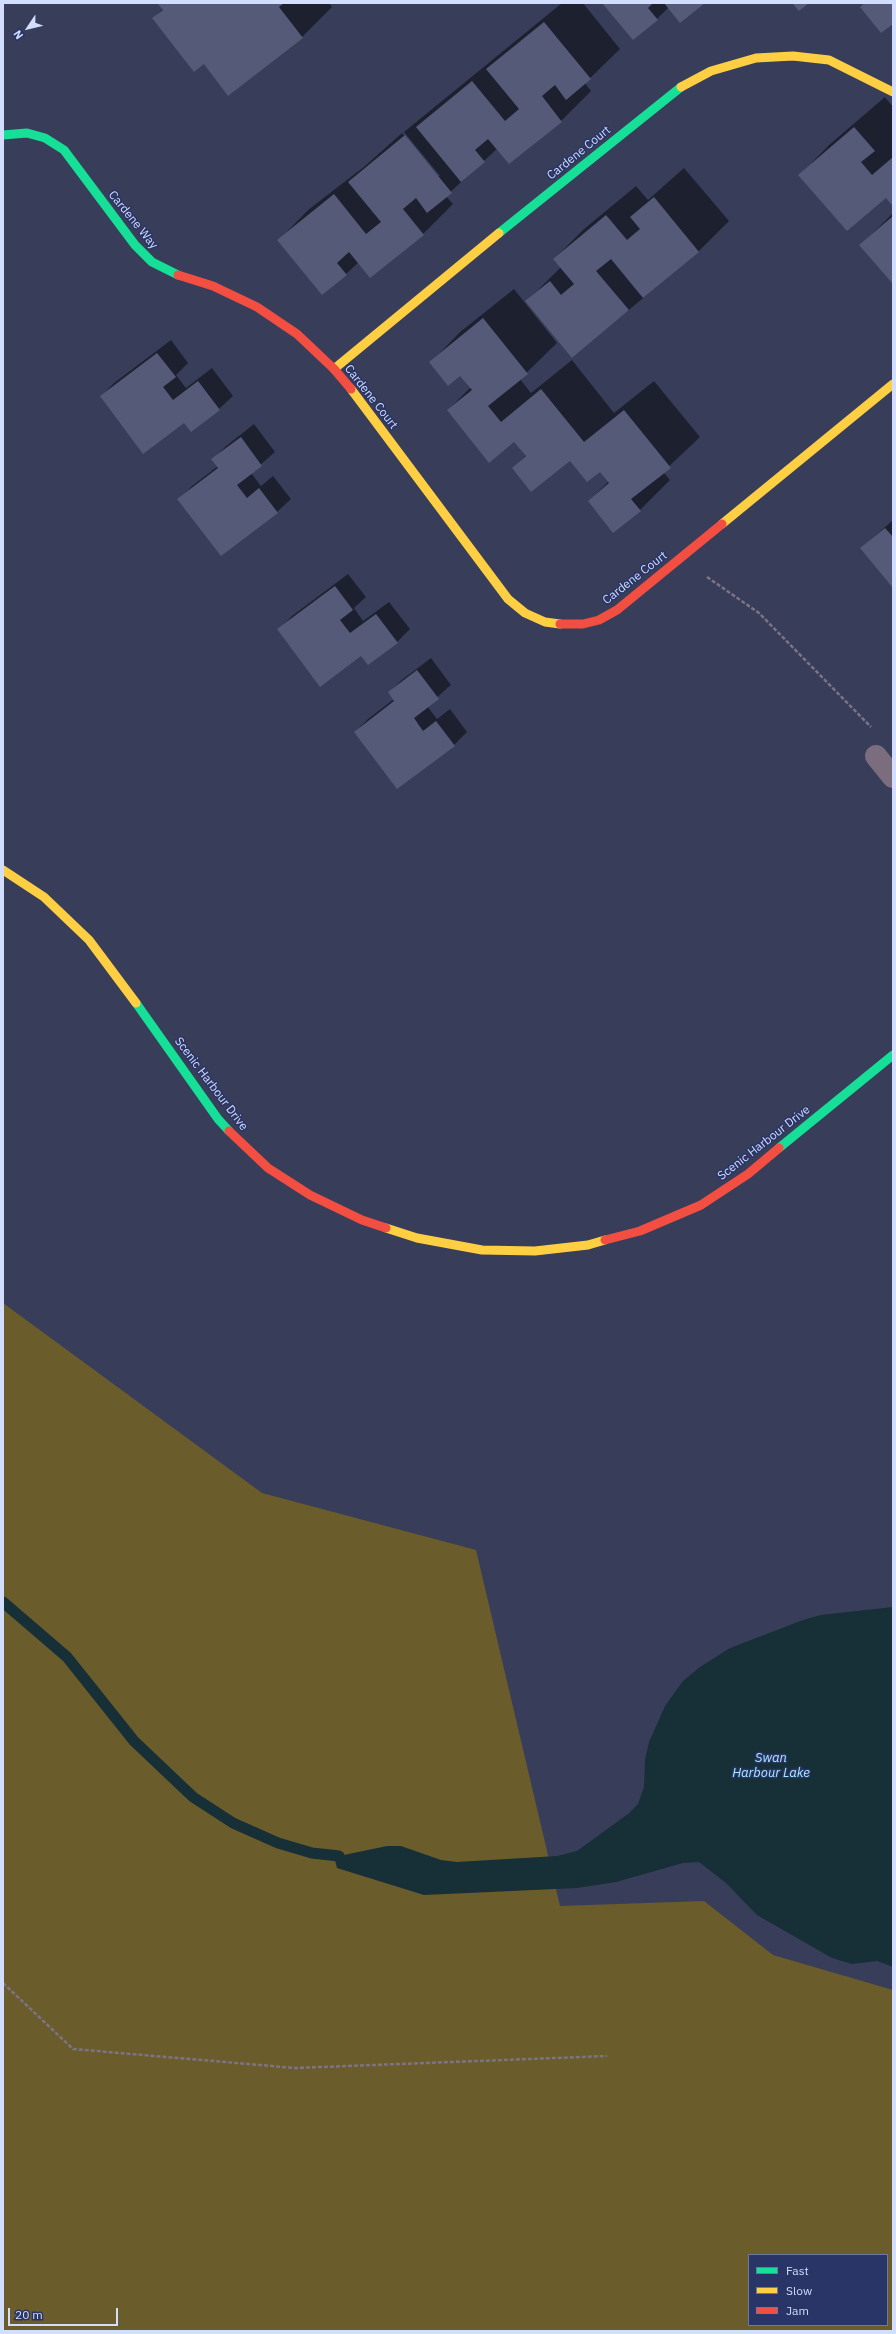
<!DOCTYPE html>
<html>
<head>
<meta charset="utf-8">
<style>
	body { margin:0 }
	#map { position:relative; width:896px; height:2334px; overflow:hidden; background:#383e59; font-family:"IBM Plex Sans",sans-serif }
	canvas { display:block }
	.frame { position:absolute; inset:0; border:4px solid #d3ddfd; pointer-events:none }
	.legend { position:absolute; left:748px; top:2254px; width:140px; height:72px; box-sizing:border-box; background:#2a3567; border:1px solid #6e78a3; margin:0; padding:5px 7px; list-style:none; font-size:12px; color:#d3ddfd }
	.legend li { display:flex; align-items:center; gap:8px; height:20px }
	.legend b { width:20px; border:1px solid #6e78a3 }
	.north { position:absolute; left:8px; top:8px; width:40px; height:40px; -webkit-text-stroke:3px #2a3567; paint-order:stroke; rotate:235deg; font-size:11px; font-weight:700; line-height:16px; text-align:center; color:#d3ddfd }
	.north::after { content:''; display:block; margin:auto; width:14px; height:18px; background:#d3ddfd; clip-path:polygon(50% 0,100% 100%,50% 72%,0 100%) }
	.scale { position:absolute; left:8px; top:2308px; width:110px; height:18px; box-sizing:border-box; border:2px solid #d3ddfd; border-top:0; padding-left:5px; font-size:12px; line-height:14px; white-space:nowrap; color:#d3ddfd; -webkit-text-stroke:3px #2a3567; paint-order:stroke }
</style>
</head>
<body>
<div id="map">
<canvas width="896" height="2334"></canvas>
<div class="frame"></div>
<ul class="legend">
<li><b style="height:5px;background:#16e098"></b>Fast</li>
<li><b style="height:5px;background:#ffcf43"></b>Slow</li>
<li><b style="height:5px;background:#f24e42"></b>Jam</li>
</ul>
<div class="north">N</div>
<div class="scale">20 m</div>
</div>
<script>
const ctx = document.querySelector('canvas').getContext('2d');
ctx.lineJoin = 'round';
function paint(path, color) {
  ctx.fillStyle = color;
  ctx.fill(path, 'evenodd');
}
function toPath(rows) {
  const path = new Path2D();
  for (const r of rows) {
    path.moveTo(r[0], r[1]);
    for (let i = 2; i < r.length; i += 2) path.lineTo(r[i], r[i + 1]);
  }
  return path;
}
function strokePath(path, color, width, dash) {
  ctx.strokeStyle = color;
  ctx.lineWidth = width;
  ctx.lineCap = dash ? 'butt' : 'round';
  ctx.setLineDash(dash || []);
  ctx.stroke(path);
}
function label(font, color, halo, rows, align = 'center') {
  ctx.font = font + ' "IBM Plex Sans",sans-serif';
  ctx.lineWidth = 3;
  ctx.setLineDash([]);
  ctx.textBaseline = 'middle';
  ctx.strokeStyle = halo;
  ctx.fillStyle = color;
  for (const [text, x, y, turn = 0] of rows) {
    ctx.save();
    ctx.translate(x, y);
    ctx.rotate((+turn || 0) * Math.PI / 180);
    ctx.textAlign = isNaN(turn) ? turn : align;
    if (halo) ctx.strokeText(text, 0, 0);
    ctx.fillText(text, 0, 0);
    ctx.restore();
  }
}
paint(toPath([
	[3,1303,262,1493,476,1550,560,1906,704,1901,773,1955,893,1990,893,2331,3,2331],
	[749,2255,887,2255,887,2325,749,2325]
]), '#6b5c2b');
paint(toPath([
	[893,1607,893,1967,877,1961,852,1964,832,1958,757,1915,726,1883,699,1862,683,1863,616,1882,577,1888,424,1895,337,1868,335,1860,339,1856,387,1846,401,1846,441,1860,457,1862,557,1856,577,1851,628,1814,638,1804,644,1787,645,1760,649,1742,665,1706,683,1681,700,1667,730,1648,803,1620,821,1615]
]), '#172f36');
paint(toPath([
	[158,3,329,3,332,7,302,37,204,63,153,18,163,9],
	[562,3,583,3,620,49,585,83,591,91,561,121,509,163,498,148,446,196,453,204,423,234,359,262,346,274,279,240,308,210,365,166,402,133,437,176,440,176,404,132],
	[603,3,704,3,669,7,657,19],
	[885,97,893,107,893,204,886,196,800,175,829,145],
	[684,168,729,221,699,251,573,357,527,301,561,267,554,259,584,229,636,186,648,200],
	[893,213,893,283,861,245],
	[514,289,557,343,520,379,531,393,572,360,614,413,654,381,700,437,663,472,670,480,640,510,589,501,609,481,600,470,570,459,513,468,526,455,515,441,448,410,471,387,461,374,431,362,460,332],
	[171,340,188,363,176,375,186,388,212,368,233,396,219,409,191,430,184,422,101,396,114,383],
	[254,424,275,452,251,473,261,486,273,476,291,499,277,512,221,555,179,499,192,486,218,466,213,459,226,446],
	[893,520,893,587,861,548],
	[348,574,366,597,354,608,363,621,389,602,410,629,397,642,362,655,278,630,292,616],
	[431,658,451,685,427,706,437,719,450,709,467,732,454,745,355,732,368,719,394,699,389,692,403,679]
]), '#0007');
strokePath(toPath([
	[3,1602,67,1657,134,1741,193,1797,233,1823,278,1843,312,1853,339,1856]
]), '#172f36', 11);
paint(toPath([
	[157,3,284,3,279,7,303,38,228,96,204,64,194,72,152,18,163,10],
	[602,3,653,3,648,8,658,20,633,40],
	[664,3,705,3,680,23],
	[792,3,809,3,799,11],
	[865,3,893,3,893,24,881,33,860,7],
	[544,22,591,79,566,100,555,85,542,96,562,122,509,164,488,139,475,150,485,162,461,182,416,127,472,81,505,121,519,109,486,69],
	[854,127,875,151,861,162,872,175,893,157,893,206,886,198,847,231,798,175],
	[405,135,452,193,427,213,416,198,403,209,424,235,370,278,349,252,337,263,347,275,322,295,277,240,334,194,366,234,381,222,348,182],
	[654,197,699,252,643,298,611,259,596,271,629,310,572,358,525,301,550,281,561,295,574,284,553,259,606,215,627,240,640,229,630,217],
	[893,216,893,284,859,245],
	[483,318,528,374,488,406,501,422,541,389,584,442,624,410,671,468,631,499,641,511,613,533,588,501,609,483,600,472,587,482,570,461,531,492,512,468,526,456,514,442,489,463,447,410,472,390,460,376,448,386,429,362],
	[157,353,176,377,163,387,173,400,198,381,220,410,191,432,184,423,143,454,100,396],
	[241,437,262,466,237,485,247,498,259,488,278,513,221,556,177,499,218,468,211,459],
	[885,528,893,537,893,588,860,548],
	[335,586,353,610,340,620,350,633,376,614,398,643,368,665,361,656,320,687,277,629],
	[417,670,439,699,414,718,423,731,436,721,455,746,397,789,354,732,394,701,388,692]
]), '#555a79');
strokePath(toPath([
	[707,577,759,613,871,727],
	[3,1983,73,2049,295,2068,607,2056]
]), '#7c7485', 2.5, [4, 2]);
strokePath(toPath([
	[876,756,893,777]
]), '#7b6c7e', 22);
strokePath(toPath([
	[3,135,27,133,45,138,64,150,135,245,152,262,178,275],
	[499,233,681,87],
	[136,1003,218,1119,229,1131],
	[779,1148,893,1055]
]), '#16e098', 9);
strokePath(toPath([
	[681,87,711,71,756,58,793,56,829,60,893,92],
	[334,369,499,233],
	[351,389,508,599,525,613,545,622,560,624],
	[722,524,893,384],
	[3,870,44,897,89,940,136,1003],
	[386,1228,417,1238,482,1250,535,1251,588,1245,605,1240]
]), '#ffcf43', 9);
strokePath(toPath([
	[178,275,213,286,257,307,297,334,334,369,351,389],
	[560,624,583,624,599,620,617,610,722,524],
	[229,1131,268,1168,310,1195,362,1220,386,1228],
	[605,1240,640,1231,701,1205,748,1174,779,1148]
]), '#f24e42', 9);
label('12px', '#d3ddfd', '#2a3567', [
	["Cardene Court",579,153,-39],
	["Cardene Way",133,220,51],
	["Cardene Court",371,397,52],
	["Cardene Court",635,578,-38],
	["Scenic Harbour Drive",211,1084,53],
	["Scenic Harbour Drive",764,1143,-38]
]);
label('italic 13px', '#a3ecfc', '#2a3567', [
	["Swan",771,1758],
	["Harbour Lake",771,1773]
]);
</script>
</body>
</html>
